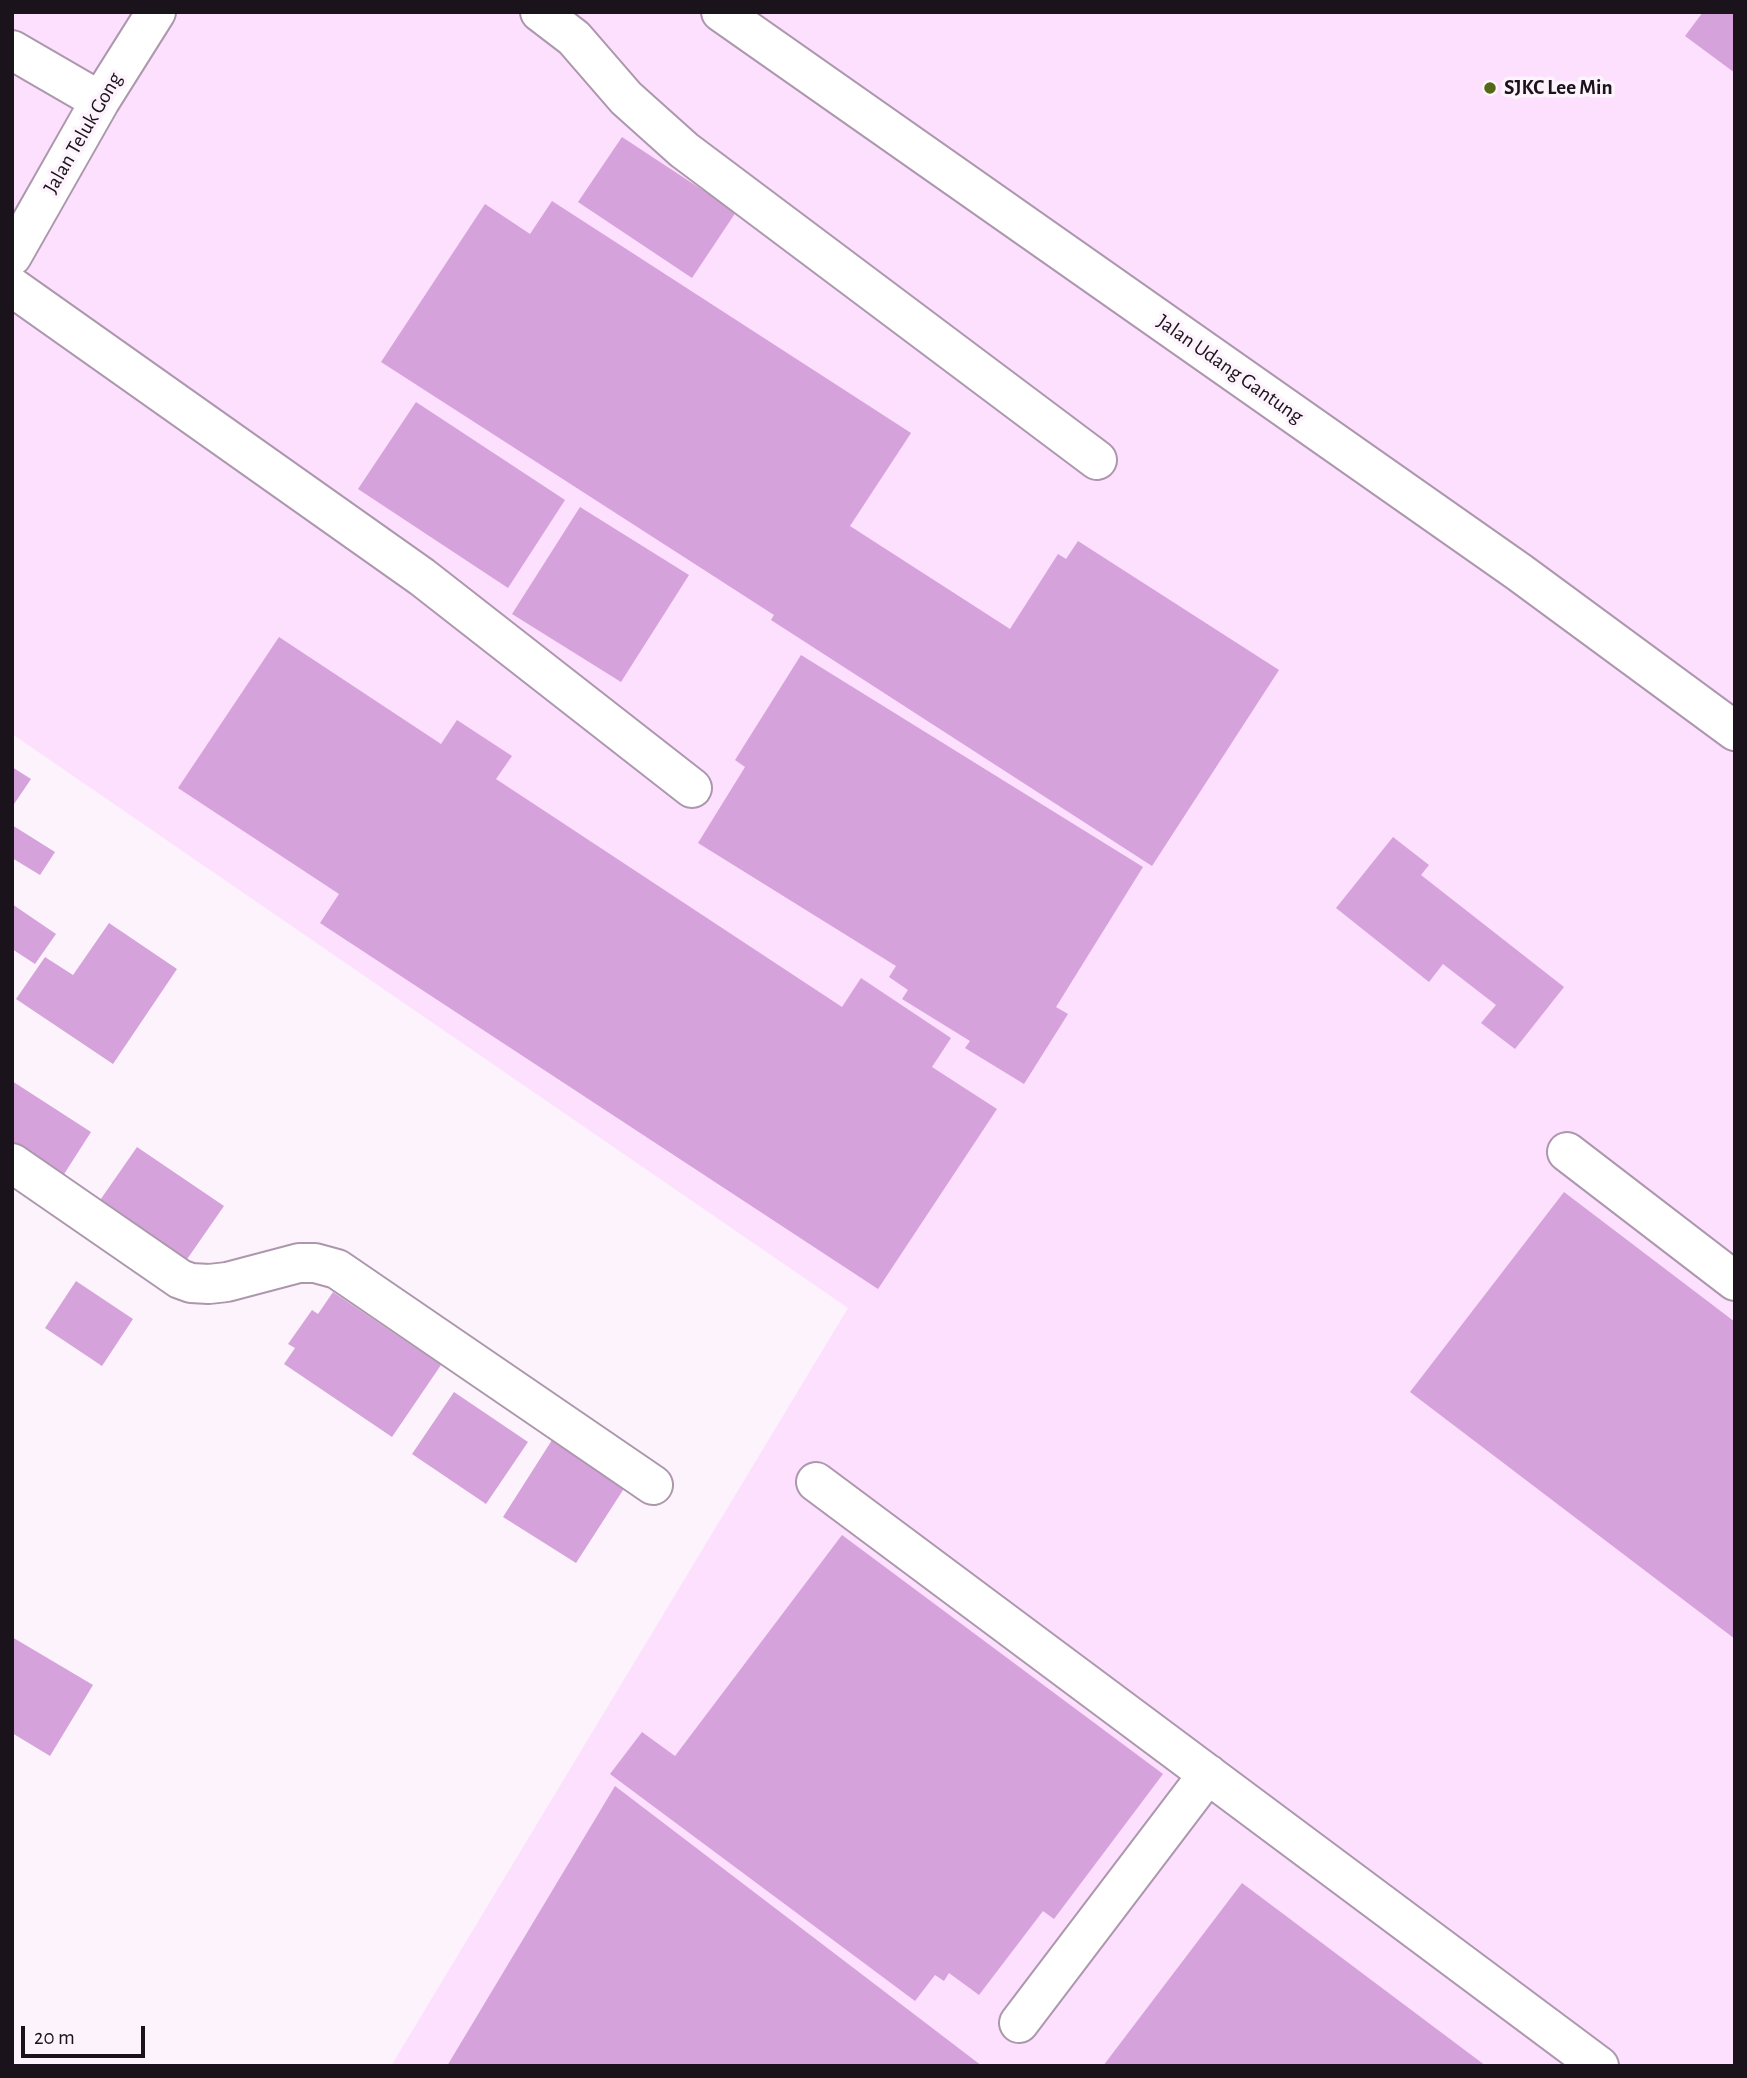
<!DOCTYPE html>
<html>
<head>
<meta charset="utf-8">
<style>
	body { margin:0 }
	#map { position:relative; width:1747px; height:2078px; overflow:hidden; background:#fdf3fd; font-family:"Alegreya Sans",sans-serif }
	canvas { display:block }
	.frame { position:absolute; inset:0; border:14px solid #1b131c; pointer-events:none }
	.scale { position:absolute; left:21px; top:2026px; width:124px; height:32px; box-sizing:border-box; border:4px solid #1b131c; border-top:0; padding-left:9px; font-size:21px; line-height:24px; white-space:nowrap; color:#1b131c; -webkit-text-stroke:5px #fdf3fd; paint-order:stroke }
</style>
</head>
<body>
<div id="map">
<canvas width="1747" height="2078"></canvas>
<div class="frame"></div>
<div class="scale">20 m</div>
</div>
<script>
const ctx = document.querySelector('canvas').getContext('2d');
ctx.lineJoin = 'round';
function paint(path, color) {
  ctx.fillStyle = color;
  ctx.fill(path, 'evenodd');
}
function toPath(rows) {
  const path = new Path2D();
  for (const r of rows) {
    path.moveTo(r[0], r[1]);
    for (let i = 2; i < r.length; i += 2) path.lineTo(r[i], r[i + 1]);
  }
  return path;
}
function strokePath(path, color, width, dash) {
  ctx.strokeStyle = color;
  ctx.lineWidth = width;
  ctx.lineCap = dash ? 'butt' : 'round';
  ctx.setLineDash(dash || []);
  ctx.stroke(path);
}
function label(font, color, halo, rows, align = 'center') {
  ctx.font = font + ' "Alegreya Sans",sans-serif';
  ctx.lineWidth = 7;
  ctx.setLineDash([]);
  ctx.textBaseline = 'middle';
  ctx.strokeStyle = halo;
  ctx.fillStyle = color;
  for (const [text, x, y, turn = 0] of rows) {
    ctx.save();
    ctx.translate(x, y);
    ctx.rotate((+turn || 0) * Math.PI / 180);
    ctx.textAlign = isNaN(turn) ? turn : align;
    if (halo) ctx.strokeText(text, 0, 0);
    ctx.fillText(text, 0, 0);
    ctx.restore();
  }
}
paint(toPath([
	[12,12,1735,12,1735,2066,391,2066,848,1308,12,734]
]), '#fce0fe');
paint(toPath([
	[1703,12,1735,12,1735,73,1685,36],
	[622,137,736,212,692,278,578,202],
	[552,201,911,433,850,526,1010,629,1058,554,1066,559,1078,541,1279,670,1152,866,771,620,774,615,381,362,485,204,530,234],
	[416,402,565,500,508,588,358,489],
	[580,507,689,575,621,682,512,614],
	[279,637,441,744,457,720,512,756,496,779,842,1007,861,978,951,1038,932,1067,997,1109,878,1289,320,923,339,894,178,788],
	[801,655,1143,867,1056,1007,1068,1014,1024,1084,965,1048,970,1041,902,999,908,990,889,977,896,966,698,843,745,767,735,760],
	[12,767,31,779,12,807],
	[12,825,55,852,40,875,12,858],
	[1393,837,1429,865,1421,875,1564,987,1515,1049,1481,1023,1496,1005,1443,964,1429,982,1336,908],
	[12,904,56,934,35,964,12,949],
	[109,923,177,969,113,1064,16,999,45,957,73,975],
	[12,1081,91,1132,59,1182,12,1151],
	[137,1147,224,1206,183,1265,96,1206],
	[1564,1192,1735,1322,1735,1639,1410,1392],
	[76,1281,133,1319,102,1366,45,1328],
	[333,1292,441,1365,392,1437,284,1364,295,1348,288,1344,312,1310,318,1314],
	[454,1392,528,1442,486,1504,412,1454],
	[552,1440,625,1487,576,1563,503,1517],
	[842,1535,1163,1774,1054,1919,1043,1911,979,1995,949,1973,944,1981,935,1975,915,2001,610,1774,642,1732,675,1756],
	[12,1637,93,1685,50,1756,12,1733],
	[615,1786,982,2066,447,2066],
	[1242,1883,1486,2066,1103,2066]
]), '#d6a2db');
const minor = toPath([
	[540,12,574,38,626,98,684,150,1097,460],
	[721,12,1519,572,1735,731],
	[12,50,100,101],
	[12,256,100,101,156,12],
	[12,287,422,577,692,788],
	[1567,1152,1735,1281],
	[12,1163,180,1279,191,1283,209,1284,227,1282,299,1263,315,1263,337,1269,653,1485],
	[816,1482,1599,2066],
	[1019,2023,1208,1774]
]);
strokePath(minor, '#ac97ad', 42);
strokePath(minor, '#fff', 38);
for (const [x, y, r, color] of [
	[1490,88,7,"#546917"]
]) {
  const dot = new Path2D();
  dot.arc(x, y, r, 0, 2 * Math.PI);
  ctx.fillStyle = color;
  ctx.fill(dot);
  strokePath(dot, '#fdf3fd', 2.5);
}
label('bold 21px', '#1b131c', '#fdf3fd', [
	["SJKC Lee Min",1504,88]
], 'left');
label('21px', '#1b131c', '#fdf3fd', [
	["Jalan Teluk Gong",83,133,-60],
	["Jalan Udang Gantung",1230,369,35]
]);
</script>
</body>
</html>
